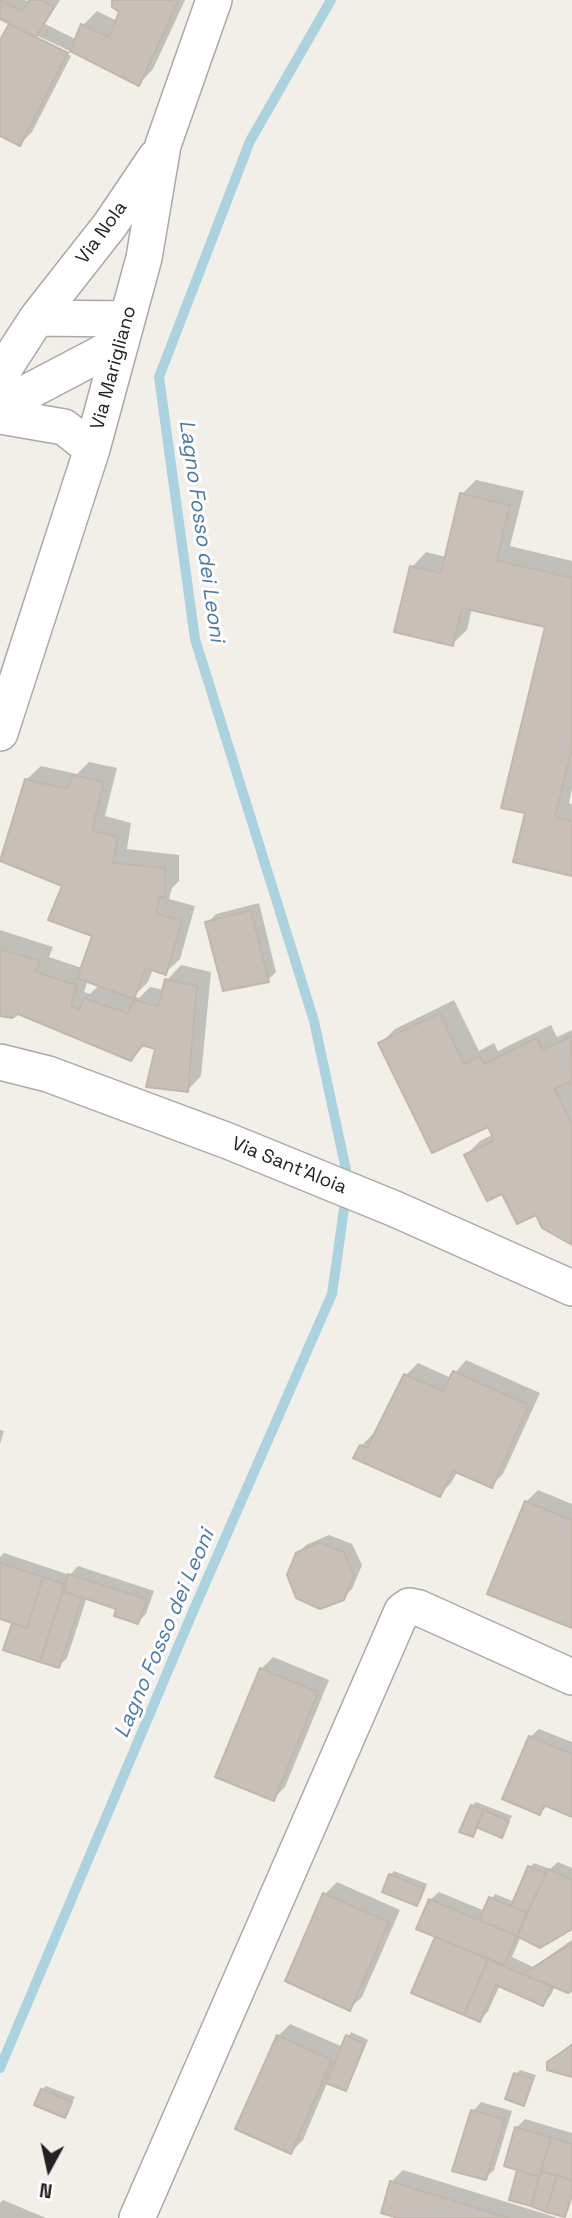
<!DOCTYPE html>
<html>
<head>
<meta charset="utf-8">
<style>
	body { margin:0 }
	#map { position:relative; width:572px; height:2218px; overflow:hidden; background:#f2efe9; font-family:"Space Grotesk",sans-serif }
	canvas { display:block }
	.north { position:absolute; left:14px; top:2134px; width:70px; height:70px; -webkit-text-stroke:5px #fff; paint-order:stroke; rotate:188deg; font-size:19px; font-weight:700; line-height:28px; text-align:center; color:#222 }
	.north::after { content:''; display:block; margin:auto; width:24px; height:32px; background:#222; clip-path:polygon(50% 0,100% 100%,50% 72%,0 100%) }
</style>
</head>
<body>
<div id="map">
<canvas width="572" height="2218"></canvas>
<div class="north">N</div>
</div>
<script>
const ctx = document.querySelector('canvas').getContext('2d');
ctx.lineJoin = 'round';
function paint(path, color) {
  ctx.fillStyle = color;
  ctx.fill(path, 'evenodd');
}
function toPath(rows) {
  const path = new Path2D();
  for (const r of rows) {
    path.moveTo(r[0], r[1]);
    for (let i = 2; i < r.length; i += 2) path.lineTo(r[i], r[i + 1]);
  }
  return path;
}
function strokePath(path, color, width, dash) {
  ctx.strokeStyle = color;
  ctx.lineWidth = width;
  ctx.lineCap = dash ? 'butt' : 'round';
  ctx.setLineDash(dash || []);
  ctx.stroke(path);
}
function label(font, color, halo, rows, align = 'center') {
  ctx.font = font + ' "Space Grotesk",sans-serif';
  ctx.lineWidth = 6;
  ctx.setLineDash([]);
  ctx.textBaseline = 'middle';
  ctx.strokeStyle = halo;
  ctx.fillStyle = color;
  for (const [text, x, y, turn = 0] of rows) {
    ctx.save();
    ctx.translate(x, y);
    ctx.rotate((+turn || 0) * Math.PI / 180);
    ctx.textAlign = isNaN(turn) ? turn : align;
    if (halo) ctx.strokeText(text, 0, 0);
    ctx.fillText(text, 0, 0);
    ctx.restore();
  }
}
paint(toPath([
	[0,0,25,0,30,3,32,0,60,0,45,24,77,40,83,25,97,11,117,21,121,12,116,0,185,0,153,69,139,84,36,35,33,38,71,56,32,132,20,144,0,134,0,44,12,23,0,16],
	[476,480,524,491,510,546,572,561,572,789,569,803,572,804,572,874,527,812,547,626,472,608,467,630,452,644,412,567,426,552,446,557,462,494],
	[89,762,117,768,105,816,131,823,127,849,179,855,179,881,172,888,169,899,195,906,180,959,165,973,153,969,148,982,134,996,139,998,150,987,164,990,167,980,181,965,211,972,201,1076,187,1091,157,1048,146,1044,131,1059,18,1012,0,1014,0,930,53,947,49,957,82,968,94,935,64,885,26,780,41,766,77,774],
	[88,980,100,984,90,994,84,992],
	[259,903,276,972,268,980,207,923,216,914],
	[454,1000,479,1051,494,1043,498,1051,551,1025,557,1037,572,1030,572,1243,537,1213,502,1191,466,1155,480,1141,494,1134,489,1124,380,1044,395,1029],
	[466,1360,540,1393,503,1474,491,1486,458,1471,451,1483,439,1495,361,1446,373,1434,376,1435,406,1375,418,1363,451,1378],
	[0,1430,4,1431,0,1444],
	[538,1490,572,1504,572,1626,526,1502],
	[329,1535,352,1544,362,1565,352,1589,343,1598,297,1554,306,1545],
	[4,1553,70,1575,78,1566,154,1591,146,1614,138,1622,118,1608,87,1597,67,1658,59,1666,6,1649,15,1622,0,1617,0,1557],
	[273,1657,329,1680,285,1787,273,1799,261,1669],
	[539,1729,572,1742,572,1815,548,1805,540,1813,530,1737],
	[476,1802,512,1816,501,1836,478,1826,472,1835,472,1806],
	[558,1862,572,1868,572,1927,521,1936,512,1957,533,1967,572,1940,572,1989,555,1986,551,1995,543,2004,500,1985,488,2011,480,2020,413,1992,438,1936,430,1900,439,1892,485,1911,495,1894,515,1902,530,1867,534,1863,550,1869],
	[394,1871,427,1884,421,1900,417,1904,390,1875],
	[337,1882,400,1910,362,1997,350,2008,325,1894],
	[290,2024,343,2047,351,2032,368,2040,349,2085,345,2089,328,2081,303,2140,291,2152,278,2036],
	[572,2043,572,2075,549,2062],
	[520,2070,536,2075,527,2099,523,2104,516,2074],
	[46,2086,75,2097,65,2115,42,2090],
	[481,2102,512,2111,494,2170,485,2178,473,2111],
	[525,2119,572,2133,572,2199,568,2211,564,2215,511,2199,519,2171,516,2128],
	[403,2170,558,2218,404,2218,391,2182],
	[3,2200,46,2218,0,2218,0,2203]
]), '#0003');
strokePath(toPath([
	[331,0,250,141,159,377,195,639,314,1021,346,1170],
	[0,2068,194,1609,332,1294,344,1209]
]), '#aad3df', 10);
const building = toPath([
	[0,0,22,11,29,0,42,0,54,7,36,37,0,19,0,0],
	[112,0,179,0,139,86,70,51,81,24,109,37,119,12,112,7,112,0],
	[9,24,68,53,20,146,0,136,0,40,9,24],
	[460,493,510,505,497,560,572,578,572,748,555,817,572,821,572,876,513,862,525,813,501,808,545,627,462,608,453,646,394,632,410,566,441,573,460,493],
	[73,775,104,782,92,830,118,837,113,863,165,868,165,897,160,897,156,913,182,921,166,975,146,968,134,999,77,978,92,936,48,920,62,886,0,861,25,779,67,789,73,775],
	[251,910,269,982,223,991,205,922,251,910],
	[0,949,40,961,36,972,77,985,71,1006,79,1009,84,998,128,1013,134,1000,158,1006,165,979,197,986,188,1092,146,1087,155,1049,142,1045,131,1061,18,1014,12,1018,0,1016,0,949],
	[440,1013,464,1064,480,1056,484,1064,537,1038,542,1050,571,1036,572,1081,555,1089,572,1124,572,1245,542,1228,536,1215,517,1224,502,1194,487,1201,464,1155,494,1140,488,1127,432,1153,378,1043,440,1013],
	[453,1371,529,1405,492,1488,453,1471,440,1497,353,1458,360,1445,367,1448,404,1374,443,1391,453,1371],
	[525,1501,572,1520,572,1628,487,1594,525,1501],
	[319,1542,344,1552,354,1575,344,1600,320,1609,296,1598,287,1575,296,1553,319,1542],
	[0,1563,43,1577,27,1628,0,1619,0,1563],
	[68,1574,147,1599,138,1624,114,1616,116,1609,63,1591,68,1574],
	[43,1577,65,1584,40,1662,3,1650,12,1623,27,1628,43,1577],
	[63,1591,82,1598,59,1668,40,1662,63,1591],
	[260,1668,318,1692,274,1801,215,1777,260,1668],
	[529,1736,572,1754,572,1817,544,1805,540,1815,502,1799,529,1736],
	[471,1805,484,1810,473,1837,459,1832,471,1805],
	[484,1810,509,1821,502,1838,476,1827,484,1810],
	[528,1866,546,1873,527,1913,511,1906,528,1866],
	[548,1869,572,1880,572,1929,540,1948,517,1936,548,1869],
	[389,1874,424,1888,417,1906,382,1892,389,1874],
	[323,1893,389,1922,350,2011,285,1981,323,1893],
	[489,1897,527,1913,517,1936,479,1920,489,1897],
	[429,1899,517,1936,504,1965,416,1929,429,1899],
	[435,1937,488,1959,464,2015,411,1993,435,1937],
	[572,1943,572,1991,568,1993,523,1974,572,1943],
	[488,1959,552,1987,543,2006,496,1985,480,2022,464,2015,488,1959],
	[277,2035,332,2060,291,2154,235,2129,277,2035],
	[346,2035,365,2044,346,2091,326,2083,346,2035],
	[572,2045,572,2077,547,2070,547,2062,572,2045],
	[514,2073,533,2079,524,2106,505,2099,514,2073],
	[41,2089,72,2102,65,2118,34,2105,41,2089],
	[471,2110,505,2119,486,2180,452,2171,471,2110],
	[515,2127,551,2137,539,2177,504,2166,515,2127],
	[551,2137,572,2144,572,2180,541,2171,551,2137],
	[517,2170,539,2177,531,2206,509,2200,517,2170],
	[541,2171,557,2175,546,2212,531,2206,541,2171],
	[557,2175,572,2180,572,2193,565,2217,546,2212,557,2175],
	[390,2181,509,2218,398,2218,381,2213,390,2181]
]);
paint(building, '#c7bfb8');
strokePath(building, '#c4b6ab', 2);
const minor = toPath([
	[37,318,127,319],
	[0,375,37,318,110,225,156,157],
	[0,415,18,397,121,343],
	[0,416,64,427,92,449],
	[0,733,92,449,144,258,163,145,214,0],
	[0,1062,48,1074,228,1141,395,1209,572,1288],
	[137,2218,402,1611,409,1606,419,1608,572,1677]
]);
strokePath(minor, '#a9a9a9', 38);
strokePath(minor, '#fff', 35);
label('19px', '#222', '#fff', [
	["Via Nola",102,233,-54],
	["Via Marigliano",114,368,-75],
	["Via Sant'Aloia",289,1166,22]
]);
label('italic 21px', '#4a7aab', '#fff', [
	["Lagno Fosso dei Leoni",201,531,82],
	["Lagno Fosso dei Leoni",165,1634,-67]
]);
</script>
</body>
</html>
